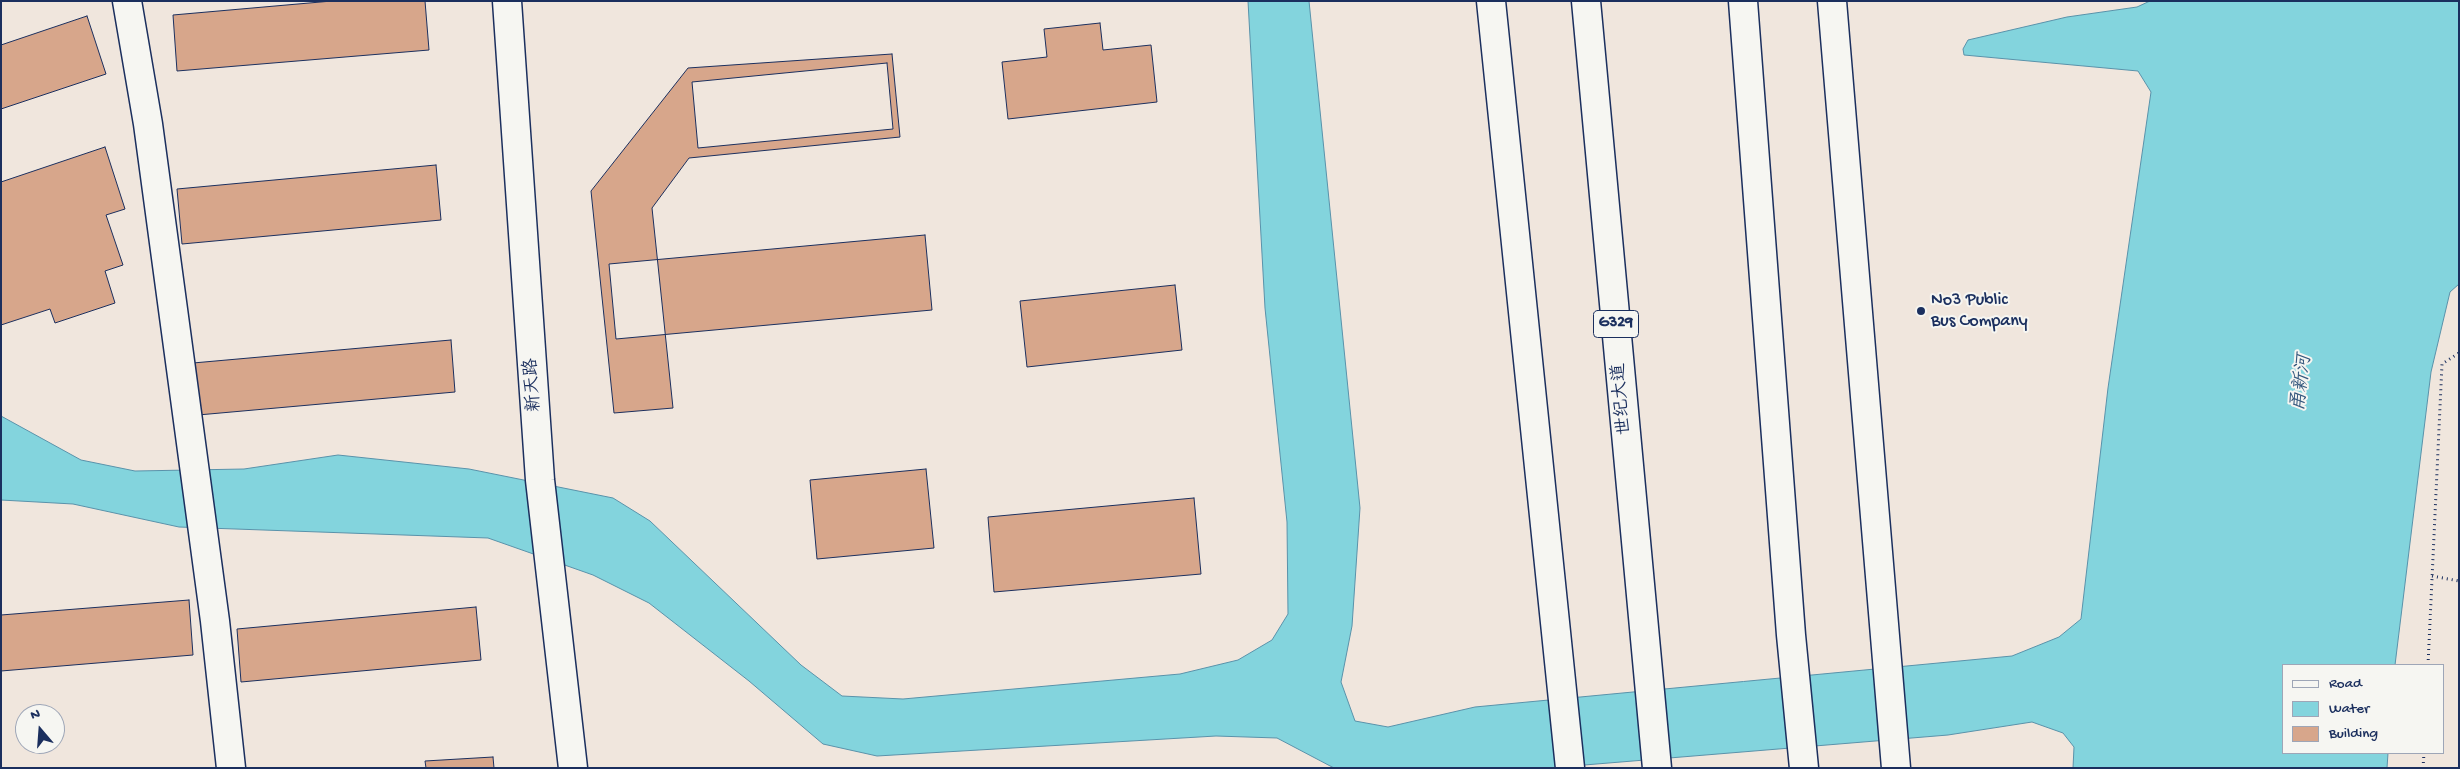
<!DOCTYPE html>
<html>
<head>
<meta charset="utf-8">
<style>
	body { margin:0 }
	#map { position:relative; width:2460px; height:769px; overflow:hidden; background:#f0e6dd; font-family:"Gochi Hand",sans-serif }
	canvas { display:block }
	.frame { position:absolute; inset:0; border:2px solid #1b2f5e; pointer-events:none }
	.legend { position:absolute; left:2282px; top:664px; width:162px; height:90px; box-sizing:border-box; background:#f6f6f2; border:1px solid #9ea6b7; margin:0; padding:6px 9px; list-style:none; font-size:15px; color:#1b2f5e }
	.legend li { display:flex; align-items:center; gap:10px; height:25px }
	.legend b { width:25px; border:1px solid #9ea6b7 }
	.north { position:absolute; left:15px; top:704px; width:50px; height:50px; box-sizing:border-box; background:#f6f6f2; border:1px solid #9ea6b7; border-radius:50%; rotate:342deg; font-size:14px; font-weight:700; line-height:20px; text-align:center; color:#1b2f5e }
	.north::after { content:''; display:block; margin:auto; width:18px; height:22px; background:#1b2f5e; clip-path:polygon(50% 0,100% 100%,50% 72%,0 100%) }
</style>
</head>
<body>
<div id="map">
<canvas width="2460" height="769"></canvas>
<div class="frame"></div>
<ul class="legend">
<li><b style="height:6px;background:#f6f6f2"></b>Road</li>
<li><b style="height:14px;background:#83d4dd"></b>Water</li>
<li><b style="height:14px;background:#d7a68b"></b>Building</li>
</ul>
<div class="north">N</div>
</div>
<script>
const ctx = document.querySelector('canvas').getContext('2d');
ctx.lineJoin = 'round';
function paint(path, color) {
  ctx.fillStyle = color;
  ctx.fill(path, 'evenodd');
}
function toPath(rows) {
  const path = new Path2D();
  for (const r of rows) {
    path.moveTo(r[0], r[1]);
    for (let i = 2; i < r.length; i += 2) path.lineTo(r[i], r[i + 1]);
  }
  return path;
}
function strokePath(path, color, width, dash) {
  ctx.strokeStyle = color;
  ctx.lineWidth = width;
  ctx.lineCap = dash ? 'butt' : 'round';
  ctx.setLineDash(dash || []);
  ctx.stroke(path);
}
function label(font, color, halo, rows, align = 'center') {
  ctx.font = font + ' "Gochi Hand","LXGW WenKai TC",sans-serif';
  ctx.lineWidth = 4;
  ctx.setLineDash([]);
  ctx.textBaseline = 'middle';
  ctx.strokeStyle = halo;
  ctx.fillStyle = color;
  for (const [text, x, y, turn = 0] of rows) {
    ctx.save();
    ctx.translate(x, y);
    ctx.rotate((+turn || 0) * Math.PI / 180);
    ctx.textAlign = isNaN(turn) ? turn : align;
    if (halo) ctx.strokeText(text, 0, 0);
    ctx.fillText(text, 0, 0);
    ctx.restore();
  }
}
const water = toPath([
	[1248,1,1309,1,1360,508,1352,626,1341,682,1355,721,1388,727,1475,707,2012,656,2059,637,2081,619,2108,388,2151,92,2138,71,1964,55,1963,49,1968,40,2067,17,2137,7,2150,1,2459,1,2459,284,2450,292,2431,372,2395,665,2284,665,2284,753,2388,753,2387,768,2073,768,2074,747,2063,733,2032,722,1948,735,1548,768,1334,768,1277,738,1216,736,877,756,823,744,749,681,649,603,593,575,488,538,179,527,73,504,1,500,1,416,81,460,135,471,244,469,338,455,469,469,613,498,650,521,801,665,842,696,903,699,1180,674,1238,660,1272,640,1288,614,1287,522,1265,308,1248,1]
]);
paint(water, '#83d4dd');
strokePath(water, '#5992aa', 1);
const building = toPath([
	[332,1,425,1,429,50,177,71,173,15,332,1],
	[87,16,106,74,1,109,1,45,87,16],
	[1100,23,1103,50,1151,45,1157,102,1008,119,1002,62,1047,57,1044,29,1100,23],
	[892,54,900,137,689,158,652,208,673,408,614,413,591,191,688,68,892,54],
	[887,63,893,129,698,148,692,82,887,63],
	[105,147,125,209,106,215,123,265,105,271,115,303,55,323,50,309,1,325,1,182,105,147],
	[436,165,441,220,182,244,177,189,436,165],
	[925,235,932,310,616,339,609,264,925,235],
	[1175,285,1182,350,1027,367,1020,301,1175,285],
	[451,340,455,392,198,415,193,363,451,340],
	[926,469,934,548,817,559,810,480,926,469],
	[1194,498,1201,574,994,592,988,517,1194,498],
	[189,600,193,655,1,671,1,615,189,600],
	[476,607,481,660,241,682,237,629,476,607],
	[493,757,494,768,426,768,425,761,493,757]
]);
paint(building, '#d7a68b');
strokePath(building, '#1b2f5e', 1);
const minor = toPath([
	[127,1,148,124,215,621,231,768],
	[507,1,540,480,573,768]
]);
const major = toPath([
	[1491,1,1570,768],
	[1832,1,1896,768]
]);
const highway = toPath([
	[1586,1,1657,768],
	[1743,1,1791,635,1804,768]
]);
strokePath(minor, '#1b2f5e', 31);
strokePath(major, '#1b2f5e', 31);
strokePath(highway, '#1b2f5e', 31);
strokePath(toPath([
	[2432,576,2459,581],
	[2428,665,2442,364,2459,353],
	[2423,768,2424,753]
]), '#1b2f5e', 3, [1, 4]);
strokePath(minor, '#f6f6f2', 28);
strokePath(major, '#f6f6f2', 28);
strokePath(highway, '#f6f6f2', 28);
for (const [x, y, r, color] of [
	[1921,311,5,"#1b2f5e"]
]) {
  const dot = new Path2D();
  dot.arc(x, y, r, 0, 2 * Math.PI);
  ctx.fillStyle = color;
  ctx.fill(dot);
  strokePath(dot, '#f6f6f2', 2);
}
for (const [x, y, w] of [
	[1616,324,45]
]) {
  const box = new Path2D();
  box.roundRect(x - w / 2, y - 13.5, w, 27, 4);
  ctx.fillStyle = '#f6f6f2';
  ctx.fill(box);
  strokePath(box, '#1b2f5e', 1);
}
label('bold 16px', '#1b2f5e', null, [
	["G329",1616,324]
]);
label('18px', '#1b2f5e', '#f6f6f2', [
	["No3 Public",1931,301],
	["Bus Company",1931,322]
], 'left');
label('18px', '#1b2f5e', '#f6f6f2', [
	["新天路",534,385,-94],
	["世纪大道",1623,399,-95]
]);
label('italic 19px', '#35587e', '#f6f6f2', [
	["甬新河",2303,383,-83]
]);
</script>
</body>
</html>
